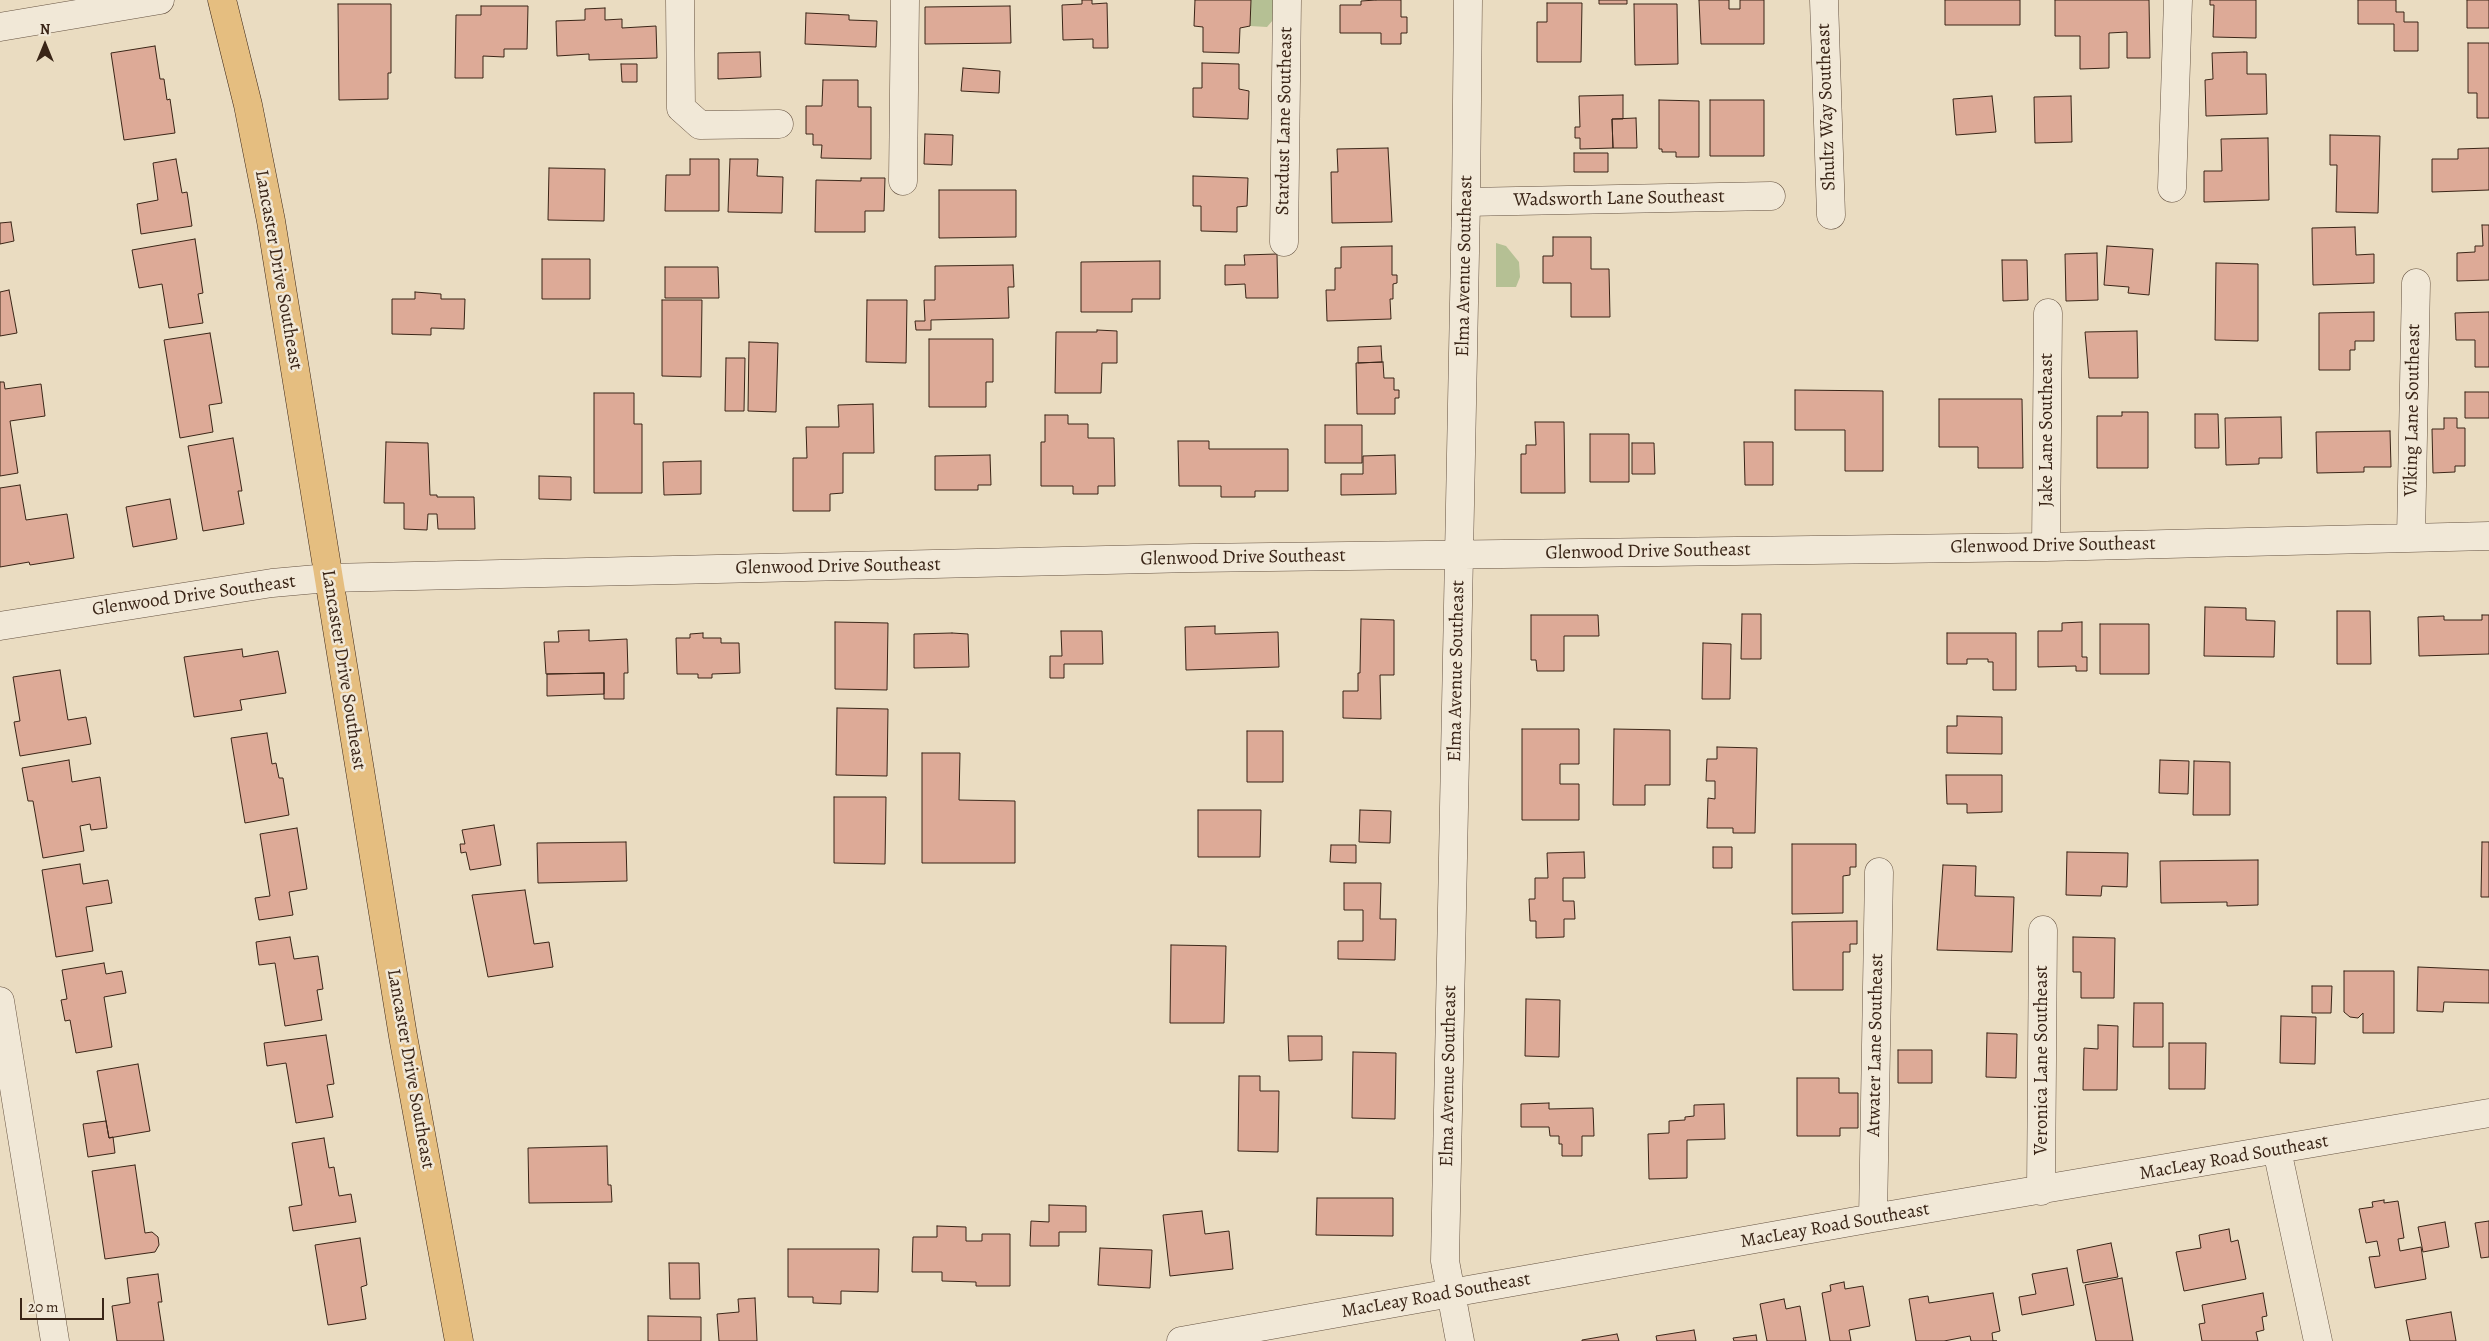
<!DOCTYPE html>
<html>
<head>
<meta charset="utf-8">
<style>
	body { margin:0 }
	#map { position:relative; width:2489px; height:1341px; overflow:hidden; background:#eadcc1; font-family:Alegreya,serif }
	canvas { display:block }
	.north { position:absolute; left:20px; top:20px; width:50px; height:50px; -webkit-text-stroke:4px #f1e8d7; paint-order:stroke; rotate:0deg; font-size:14px; font-weight:700; line-height:20px; text-align:center; color:#3a2517 }
	.north::after { content:''; display:block; margin:auto; width:18px; height:22px; background:#3a2517; clip-path:polygon(50% 0,100% 100%,50% 72%,0 100%) }
	.scale { position:absolute; left:20px; top:1298px; width:84px; height:22px; box-sizing:border-box; border:2px solid #3a2517; border-top:0; padding-left:6px; font-size:15px; line-height:18px; white-space:nowrap; color:#3a2517; -webkit-text-stroke:4px #f1e8d7; paint-order:stroke }
</style>
</head>
<body>
<div id="map">
<canvas width="2489" height="1341"></canvas>
<div class="north">N</div>
<div class="scale">20 m</div>
</div>
<script>
const ctx = document.querySelector('canvas').getContext('2d');
ctx.lineJoin = 'round';
function paint(path, color) {
  ctx.fillStyle = color;
  ctx.fill(path, 'evenodd');
}
function toPath(rows) {
  const path = new Path2D();
  for (const r of rows) {
    path.moveTo(r[0], r[1]);
    for (let i = 2; i < r.length; i += 2) path.lineTo(r[i], r[i + 1]);
  }
  return path;
}
function strokePath(path, color, width, dash) {
  ctx.strokeStyle = color;
  ctx.lineWidth = width;
  ctx.lineCap = dash ? 'butt' : 'round';
  ctx.setLineDash(dash || []);
  ctx.stroke(path);
}
function label(font, color, halo, rows, align = 'center') {
  ctx.font = font + ' Alegreya,serif';
  ctx.lineWidth = 5;
  ctx.setLineDash([]);
  ctx.textBaseline = 'middle';
  ctx.strokeStyle = halo;
  ctx.fillStyle = color;
  for (const [text, x, y, turn = 0] of rows) {
    ctx.save();
    ctx.translate(x, y);
    ctx.rotate((+turn || 0) * Math.PI / 180);
    ctx.textAlign = isNaN(turn) ? turn : align;
    if (halo) ctx.strokeText(text, 0, 0);
    ctx.fillText(text, 0, 0);
    ctx.restore();
  }
}
paint(toPath([
	[1251,0,1273,0,1273,20,1267,27,1250,26],
	[1496,243,1506,246,1519,262,1520,277,1516,287,1496,287]
]), '#b5c094');
const building = toPath([
	[1082,0,1092,0,1092,4,1107,3,1108,48,1093,48,1093,39,1063,40,1062,5,1082,4,1082,0],
	[1195,0,1251,0,1250,26,1240,28,1239,53,1203,52,1203,27,1194,26,1195,0],
	[1376,0,1401,0,1401,17,1407,17,1407,33,1401,33,1401,44,1381,44,1381,33,1340,33,1340,5,1361,5,1361,1,1376,0],
	[1599,0,1627,0,1627,4,1599,4,1599,0],
	[1699,0,1729,0,1729,9,1740,9,1740,0,1764,0,1764,44,1701,44,1699,0],
	[1945,0,2020,0,2020,25,1945,25,1945,0],
	[2055,0,2149,0,2150,58,2127,58,2127,32,2109,33,2109,68,2080,69,2080,36,2055,36,2055,0],
	[2210,0,2256,0,2256,38,2213,37,2214,5,2210,5,2210,0],
	[2358,0,2396,0,2396,12,2404,12,2404,22,2418,22,2418,51,2394,51,2394,24,2358,24,2358,0],
	[2467,0,2489,0,2489,28,2467,28,2467,0],
	[1547,3,1582,3,1581,62,1537,62,1537,22,1547,22,1547,3],
	[338,4,391,4,391,73,388,73,388,99,339,100,338,4],
	[1634,4,1677,4,1678,64,1635,65,1634,4],
	[481,6,528,6,527,49,504,49,504,57,483,56,483,78,455,78,456,15,481,15,481,6],
	[1010,6,1011,43,925,44,925,7,1010,6],
	[605,8,605,20,622,19,622,28,656,26,657,58,589,60,589,54,557,56,556,21,585,20,585,9,605,8],
	[806,13,849,15,849,20,877,21,876,47,805,44,806,13],
	[2468,43,2489,43,2489,118,2477,118,2477,93,2468,93,2468,43],
	[155,46,160,79,164,79,167,100,170,99,175,133,124,140,111,53,155,46],
	[760,52,761,77,718,79,718,53,760,52],
	[2244,52,2247,52,2247,74,2266,74,2267,114,2206,116,2205,80,2213,79,2212,53,2244,52],
	[1202,63,1239,64,1239,89,1249,91,1248,119,1193,117,1193,88,1202,88,1202,63],
	[621,64,637,64,637,82,622,82,621,64],
	[963,68,1000,71,999,93,961,91,963,68],
	[823,80,858,80,858,107,871,107,871,159,821,158,822,145,813,145,813,134,806,134,806,106,822,106,823,80],
	[1623,95,1623,119,1612,119,1613,148,1580,149,1580,138,1575,138,1575,127,1580,127,1579,96,1623,95],
	[1992,96,1996,132,1956,135,1953,99,1992,96],
	[2071,96,2072,142,2035,143,2034,97,2071,96],
	[1659,100,1699,101,1699,157,1676,157,1676,152,1662,152,1662,149,1659,149,1659,100],
	[1710,100,1764,100,1764,156,1710,156,1710,100],
	[1636,118,1637,148,1613,148,1612,119,1636,118],
	[925,134,953,135,952,165,924,164,925,134],
	[2330,135,2380,136,2378,213,2336,212,2337,165,2330,165,2330,135],
	[2268,138,2269,200,2204,202,2204,171,2222,171,2221,139,2268,138],
	[1388,148,1392,222,1332,223,1331,172,1338,172,1337,149,1388,148],
	[2489,148,2489,190,2432,192,2432,159,2458,159,2458,149,2489,148],
	[1574,153,1608,153,1608,172,1574,172,1574,153],
	[176,159,182,193,187,192,192,226,141,234,137,204,158,200,153,163,176,159],
	[690,159,719,159,719,211,665,211,666,175,690,175,690,159],
	[730,159,758,159,757,176,783,177,782,213,728,212,730,159],
	[549,168,605,169,604,221,548,220,549,168],
	[1193,176,1248,178,1247,206,1237,207,1237,232,1201,231,1201,206,1193,206,1193,176],
	[861,178,885,178,884,211,865,211,865,232,815,232,816,180,861,181,861,178],
	[939,190,1016,190,1016,237,939,238,939,190],
	[11,222,14,241,0,244,0,223,11,222],
	[2482,225,2489,225,2489,280,2457,281,2457,253,2475,252,2475,246,2483,246,2482,225],
	[2355,227,2356,255,2374,254,2374,283,2313,285,2312,228,2355,227],
	[1553,237,1591,237,1591,269,1609,269,1610,317,1571,317,1571,283,1543,283,1543,256,1553,256,1553,237],
	[195,239,203,293,198,294,203,323,169,328,162,284,139,288,132,250,195,239],
	[1392,246,1392,275,1397,275,1397,283,1393,284,1393,299,1390,299,1391,319,1327,321,1326,290,1335,290,1335,268,1341,268,1341,247,1392,246],
	[2107,246,2153,249,2149,295,2128,293,2129,287,2104,285,2107,246],
	[2097,253,2098,300,2066,301,2065,254,2097,253],
	[1277,254,1278,298,1246,298,1245,284,1225,285,1225,265,1245,265,1244,255,1277,254],
	[542,259,590,259,590,299,542,299,542,259],
	[2002,260,2027,260,2028,300,2003,301,2002,260],
	[1160,261,1160,299,1132,299,1132,312,1081,312,1081,262,1160,261],
	[2216,263,2258,264,2258,341,2215,340,2216,263],
	[1013,265,1014,287,1008,287,1009,318,931,320,931,330,916,330,915,321,925,321,924,300,935,300,935,266,1013,265],
	[665,267,718,267,719,298,665,298,665,267],
	[9,290,17,333,0,336,0,292,9,290],
	[415,292,441,294,441,299,465,299,464,329,431,328,431,335,392,334,392,299,415,299,415,292],
	[662,300,702,300,701,377,662,376,662,300],
	[867,300,907,300,906,363,866,362,867,300],
	[2374,312,2374,341,2355,341,2355,350,2350,350,2350,370,2319,370,2319,313,2374,312],
	[2489,312,2489,367,2475,367,2475,340,2456,340,2455,313,2489,312],
	[1097,330,1117,331,1117,363,1102,363,1101,393,1055,393,1056,332,1097,332,1097,330],
	[2137,331,2138,378,2089,378,2085,332,2137,331],
	[210,333,222,403,209,405,213,432,180,438,164,340,210,333],
	[929,339,993,339,993,382,986,382,986,407,929,407,929,339],
	[749,342,778,343,776,412,748,411,749,342],
	[1381,346,1382,362,1358,363,1358,347,1381,346],
	[726,358,745,358,744,411,725,411,726,358],
	[1383,362,1384,378,1394,378,1394,390,1399,390,1399,398,1395,398,1395,414,1357,414,1356,363,1383,362],
	[0,382,4,382,5,389,41,384,45,416,10,421,18,473,0,476,0,382],
	[1795,390,1883,391,1883,471,1845,471,1845,430,1795,430,1795,390],
	[2465,392,2489,392,2489,418,2465,418,2465,392],
	[594,393,634,393,634,424,642,424,642,493,594,493,594,393],
	[1939,399,2022,399,2023,468,1978,468,1978,447,1939,447,1939,399],
	[873,404,874,453,843,453,843,493,830,494,830,511,793,511,793,458,807,458,806,427,839,427,838,405,873,404],
	[2122,412,2148,412,2148,468,2097,468,2097,416,2122,416,2122,412],
	[2195,414,2218,414,2219,448,2195,448,2195,414],
	[1045,415,1068,415,1068,424,1088,424,1088,438,1114,438,1115,486,1098,486,1098,494,1073,494,1073,486,1041,486,1041,442,1045,442,1045,415],
	[2281,417,2282,458,2259,458,2259,464,2226,465,2225,418,2281,417],
	[2444,418,2457,418,2457,428,2465,428,2465,466,2455,466,2455,472,2433,473,2432,429,2444,429,2444,418],
	[1535,422,1564,422,1565,493,1521,493,1521,454,1526,454,1526,445,1536,445,1535,422],
	[1325,425,1362,425,1362,463,1325,463,1325,425],
	[2390,431,2391,467,2364,467,2364,472,2317,473,2316,432,2390,431],
	[1590,434,1629,434,1629,482,1590,482,1590,434],
	[233,438,242,491,238,491,244,524,203,531,188,446,233,438],
	[1178,441,1209,441,1209,449,1288,449,1288,491,1255,491,1255,497,1221,497,1221,486,1179,486,1178,441],
	[386,442,428,443,430,495,437,495,437,497,474,497,475,529,438,529,437,514,428,514,427,530,404,529,404,503,384,503,386,442],
	[1744,442,1773,442,1773,485,1745,485,1744,442],
	[1632,443,1654,443,1655,474,1632,474,1632,443],
	[990,455,991,485,978,485,978,490,935,490,935,456,990,455],
	[1395,455,1396,494,1341,495,1341,474,1363,474,1363,456,1395,455],
	[701,461,701,494,664,495,663,462,701,461],
	[539,476,571,477,571,500,539,499,539,476],
	[20,485,26,520,67,514,74,558,30,565,29,562,0,567,0,488,20,485],
	[170,499,177,539,133,547,126,507,170,499],
	[2205,607,2246,608,2246,620,2275,621,2274,657,2204,656,2205,607],
	[2337,611,2370,611,2371,664,2337,664,2337,611],
	[1742,614,1761,614,1761,659,1741,659,1742,614],
	[1531,615,1598,615,1599,636,1564,636,1564,671,1537,671,1536,660,1531,660,1531,615],
	[2482,615,2489,615,2489,654,2419,656,2418,617,2444,616,2444,620,2482,620,2482,615],
	[1361,619,1394,620,1394,675,1380,675,1381,719,1343,718,1343,691,1358,691,1358,673,1360,673,1361,619],
	[835,622,888,623,887,690,835,689,835,622],
	[2082,622,2082,657,2087,657,2087,671,2076,671,2076,666,2038,667,2038,631,2062,631,2062,623,2082,622],
	[2100,624,2149,624,2149,674,2100,674,2100,624],
	[1215,626,1215,634,1278,632,1279,667,1186,670,1185,627,1215,626],
	[589,630,589,641,627,639,628,673,624,673,624,699,604,699,604,673,546,674,544,642,559,642,558,631,589,630],
	[1061,631,1102,631,1103,664,1064,664,1064,678,1050,678,1050,656,1062,656,1061,631],
	[703,633,703,638,721,638,721,643,739,643,740,673,712,674,712,678,698,678,698,674,677,674,676,638,690,638,690,634,703,633],
	[952,633,968,634,969,667,914,668,914,634,952,633],
	[1947,633,2016,633,2016,690,1993,690,1993,662,1988,662,1988,659,1967,659,1967,664,1947,664,1947,633],
	[1703,643,1731,644,1730,699,1702,699,1703,643],
	[242,649,243,657,278,651,286,693,240,700,242,710,194,717,184,657,242,649],
	[60,670,68,720,86,717,91,744,20,756,14,722,20,721,13,677,60,670],
	[604,673,604,694,547,696,547,674,604,673],
	[837,708,888,709,887,776,836,775,837,708],
	[1957,716,2002,717,2002,754,1947,753,1947,726,1957,726,1957,716],
	[1522,729,1579,729,1579,764,1560,764,1560,784,1579,784,1579,820,1522,820,1522,729],
	[1614,729,1670,730,1670,785,1645,785,1645,805,1613,805,1614,729],
	[1247,731,1283,731,1283,782,1247,782,1247,731],
	[267,733,272,764,276,763,279,778,283,778,289,815,245,823,231,738,267,733],
	[1717,747,1757,748,1755,833,1733,833,1733,828,1707,828,1708,798,1715,799,1715,781,1706,781,1707,759,1717,759,1717,747],
	[922,753,960,753,959,800,1015,801,1015,863,922,863,922,753],
	[69,760,72,782,100,777,107,828,91,830,90,824,80,826,84,851,43,858,33,801,28,801,22,768,69,760],
	[2160,760,2189,761,2188,794,2159,793,2160,760],
	[2194,761,2230,762,2230,815,2193,815,2194,761],
	[1946,775,2002,775,2002,812,1967,813,1967,804,1947,804,1946,775],
	[834,797,886,797,885,864,834,863,834,797],
	[1198,810,1261,810,1260,857,1198,857,1198,810],
	[1360,810,1391,811,1390,843,1359,842,1360,810],
	[494,825,501,865,470,870,466,852,461,853,460,844,465,844,462,830,494,825],
	[297,828,307,889,289,892,293,915,259,920,255,898,270,896,260,834,297,828],
	[626,842,627,881,538,883,537,843,626,842],
	[2482,842,2489,842,2489,897,2481,897,2482,842],
	[1792,844,1856,844,1856,867,1850,867,1850,875,1843,876,1843,913,1792,914,1792,844],
	[1331,845,1356,845,1356,863,1330,862,1331,845],
	[1713,847,1732,847,1732,868,1713,868,1713,847],
	[1584,852,1585,878,1563,878,1563,901,1574,901,1575,919,1564,919,1564,937,1536,938,1536,921,1530,921,1529,899,1535,899,1535,878,1548,878,1547,853,1584,852],
	[2067,852,2128,853,2127,887,2102,886,2101,896,2066,895,2067,852],
	[2258,860,2258,905,2227,906,2227,902,2161,903,2160,861,2258,860],
	[80,864,83,884,108,880,112,903,86,907,93,951,56,957,42,870,80,864],
	[1943,865,1976,866,1975,896,2014,897,2012,952,1937,950,1943,865],
	[1344,883,1381,883,1380,919,1396,919,1395,960,1338,959,1338,941,1363,941,1363,910,1344,910,1344,883],
	[525,890,534,944,549,942,553,967,488,977,472,895,525,890],
	[1857,921,1857,944,1850,944,1850,952,1843,952,1843,990,1793,990,1792,922,1857,921],
	[290,937,294,959,318,956,323,989,317,990,322,1020,285,1026,275,963,259,965,256,942,290,937],
	[2073,937,2115,938,2114,998,2081,998,2081,972,2073,972,2073,937],
	[1171,945,1226,946,1224,1023,1170,1023,1171,945],
	[104,963,106,974,122,971,126,993,104,997,112,1047,76,1053,70,1020,65,1021,61,1000,67,999,62,970,104,963],
	[2418,967,2489,970,2489,1003,2444,1002,2443,1012,2417,1011,2418,967],
	[2344,971,2394,971,2394,1033,2363,1033,2363,1013,2358,1018,2350,1017,2344,1012,2344,971],
	[2312,986,2332,986,2331,1013,2312,1013,2312,986],
	[1526,999,1560,1000,1559,1057,1525,1056,1526,999],
	[2134,1003,2163,1003,2163,1047,2133,1047,2134,1003],
	[2281,1016,2316,1017,2315,1064,2280,1063,2281,1016],
	[2098,1025,2118,1026,2117,1090,2083,1090,2084,1048,2098,1049,2098,1025],
	[1987,1033,2017,1034,2016,1078,1986,1077,1987,1033],
	[326,1035,334,1084,327,1085,333,1117,296,1123,286,1063,267,1066,264,1043,326,1035],
	[1288,1036,1322,1036,1322,1060,1289,1061,1288,1036],
	[2169,1043,2206,1043,2205,1089,2169,1089,2169,1043],
	[1898,1050,1932,1050,1932,1083,1898,1083,1898,1050],
	[1353,1052,1396,1053,1395,1119,1352,1118,1353,1052],
	[138,1064,150,1131,109,1138,97,1071,138,1064],
	[1239,1076,1260,1076,1260,1091,1279,1091,1278,1152,1238,1151,1239,1076],
	[1797,1078,1839,1078,1839,1093,1858,1093,1858,1128,1840,1128,1840,1136,1797,1136,1797,1078],
	[1549,1103,1549,1109,1593,1108,1594,1136,1582,1136,1582,1156,1562,1156,1562,1144,1559,1144,1559,1136,1550,1136,1549,1127,1521,1127,1521,1104,1549,1103],
	[1724,1104,1725,1139,1687,1140,1687,1178,1649,1179,1648,1134,1669,1133,1669,1121,1685,1120,1685,1117,1694,1116,1694,1105,1724,1104],
	[106,1121,109,1138,113,1137,115,1153,88,1157,83,1124,106,1121],
	[324,1138,329,1168,334,1167,339,1196,351,1194,356,1222,293,1231,289,1207,302,1205,292,1143,324,1138],
	[607,1146,608,1185,611,1185,612,1202,529,1203,528,1148,607,1146],
	[135,1165,145,1233,152,1232,158,1237,159,1245,155,1252,105,1259,92,1171,135,1165],
	[1317,1198,1393,1198,1393,1236,1316,1235,1317,1198],
	[2384,1200,2384,1203,2398,1201,2404,1238,2398,1239,2400,1251,2421,1247,2426,1279,2375,1288,2369,1257,2380,1256,2377,1241,2366,1243,2359,1209,2373,1207,2372,1202,2384,1200],
	[1049,1205,1086,1206,1086,1232,1059,1232,1059,1246,1030,1246,1031,1221,1049,1222,1049,1205],
	[1202,1211,1205,1234,1229,1231,1233,1269,1170,1276,1163,1215,1202,1211],
	[2489,1221,2489,1257,2481,1258,2475,1223,2489,1221],
	[2445,1222,2449,1247,2423,1252,2418,1227,2445,1222],
	[937,1226,966,1227,966,1241,982,1241,982,1234,1010,1234,1010,1286,976,1286,976,1282,942,1281,942,1272,912,1272,913,1237,937,1237,937,1226],
	[2229,1229,2231,1242,2238,1240,2246,1279,2184,1291,2176,1252,2201,1248,2199,1235,2229,1229],
	[360,1238,367,1285,361,1287,366,1319,328,1325,315,1245,360,1238],
	[2111,1243,2118,1277,2083,1283,2077,1250,2111,1243],
	[1100,1248,1152,1250,1150,1288,1098,1285,1100,1248],
	[788,1249,879,1249,878,1292,841,1291,841,1304,813,1303,813,1297,788,1297,788,1249],
	[669,1263,699,1263,700,1299,670,1299,669,1263],
	[2067,1268,2074,1305,2022,1315,2019,1297,2036,1294,2032,1274,2067,1268],
	[158,1274,162,1302,158,1302,164,1341,117,1341,112,1306,130,1303,127,1278,158,1274],
	[2122,1278,2133,1341,2096,1341,2085,1285,2122,1278],
	[1844,1282,1845,1289,1863,1286,1870,1326,1849,1330,1851,1341,1830,1341,1822,1293,1831,1291,1830,1285,1844,1282],
	[1993,1293,2000,1331,1992,1333,1993,1341,1997,1341,1971,1341,1970,1336,1944,1341,1916,1341,1909,1299,1928,1296,1929,1303,1993,1293],
	[2263,1293,2267,1316,2262,1317,2264,1330,2256,1332,2258,1341,2202,1341,2199,1324,2205,1323,2202,1305,2263,1293],
	[755,1298,757,1341,719,1341,717,1314,739,1312,738,1299,755,1298],
	[1784,1299,1786,1309,1800,1306,1806,1341,1767,1341,1760,1304,1784,1299],
	[2451,1312,2456,1341,2410,1341,2406,1320,2451,1312],
	[648,1316,701,1317,701,1341,648,1341,648,1316],
	[1694,1330,1696,1341,1657,1341,1656,1336,1694,1330],
	[1617,1334,1619,1341,1582,1341,1582,1340,1617,1334],
	[1756,1335,1757,1341,1734,1341,1733,1338,1756,1335]
]);
paint(building, '#ddaa97');
strokePath(building, '#3a2517', 1);
const minor = toPath([
	[680,0,681,108,700,125,779,124],
	[1824,0,1831,215],
	[0,27,160,0],
	[903,181,905,0],
	[2172,188,2178,0],
	[1466,202,1771,196],
	[1284,242,1287,0],
	[2411,537,2416,283],
	[2046,547,2048,313],
	[0,626,272,583,328,578,1193,558,2046,547,2489,536],
	[0,1001,55,1341],
	[2277,1150,2318,1341],
	[2041,1191,2043,930],
	[1873,1218,1879,872],
	[1181,1341,1873,1218,2489,1113],
	[1460,1341,1445,1261,1466,202,1468,0]
]);
const major = toPath([
	[222,0,248,105,271,221,403,1036,459,1341]
]);
strokePath(minor, '#665342', 29);
strokePath(major, '#3a2517', 29);
strokePath(minor, '#f1e8d7', 28);
strokePath(major, '#e5be80', 28);
label('19px', '#3a2517', '#f1e8d7', [
	["Shultz Way Southeast",1827,107,-92],
	["Stardust Lane Southeast",1285,121,-89],
	["Wadsworth Lane Southeast",1619,199,-1],
	["Elma Avenue Southeast",1465,266,-89],
	["Lancaster Drive Southeast",278,270,80],
	["Viking Lane Southeast",2413,410,-89],
	["Jake Lane Southeast",2047,430,-90],
	["Glenwood Drive Southeast",2053,546,-1],
	["Glenwood Drive Southeast",1648,552,-1],
	["Glenwood Drive Southeast",1243,558,-1],
	["Glenwood Drive Southeast",838,567,-1],
	["Glenwood Drive Southeast",194,596,-8],
	["Lancaster Drive Southeast",343,670,81],
	["Elma Avenue Southeast",1457,671,-89],
	["Atwater Lane Southeast",1876,1045,-89],
	["Veronica Lane Southeast",2042,1060,-90],
	["Lancaster Drive Southeast",410,1069,80],
	["Elma Avenue Southeast",1449,1076,-89],
	["MacLeay Road Southeast",2234,1158,-10],
	["MacLeay Road Southeast",1835,1226,-10],
	["MacLeay Road Southeast",1436,1296,-10]
]);
</script>
</body>
</html>
